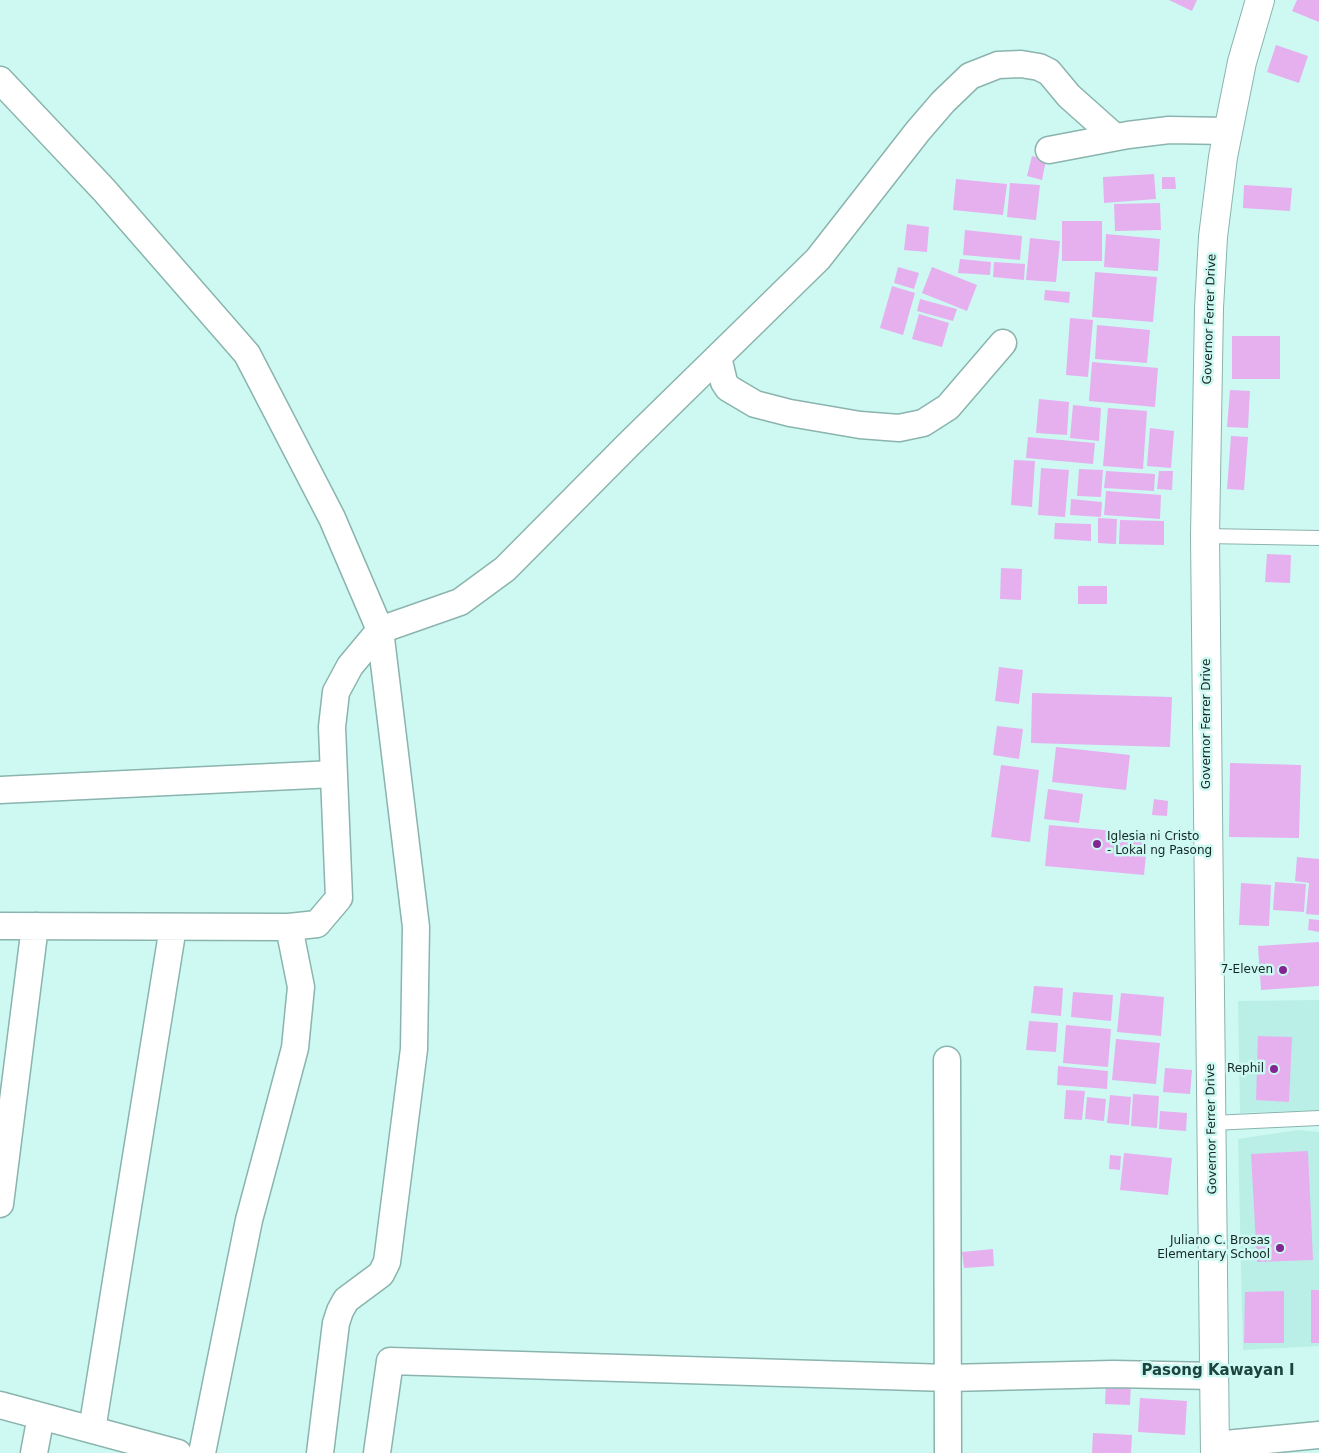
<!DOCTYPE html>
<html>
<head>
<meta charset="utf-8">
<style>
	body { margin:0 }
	canvas { display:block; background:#cdf9f2 }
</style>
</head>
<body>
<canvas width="1319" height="1453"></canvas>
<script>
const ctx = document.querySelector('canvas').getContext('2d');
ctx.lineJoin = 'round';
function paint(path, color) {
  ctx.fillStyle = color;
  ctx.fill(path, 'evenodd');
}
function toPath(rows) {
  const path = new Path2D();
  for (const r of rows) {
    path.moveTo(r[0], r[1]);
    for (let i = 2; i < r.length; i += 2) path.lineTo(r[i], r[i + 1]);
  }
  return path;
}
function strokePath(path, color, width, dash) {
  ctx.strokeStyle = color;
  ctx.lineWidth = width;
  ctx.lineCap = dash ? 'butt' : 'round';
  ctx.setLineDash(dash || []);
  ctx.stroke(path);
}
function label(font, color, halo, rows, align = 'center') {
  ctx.font = font + ' "DejaVu Sans",sans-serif';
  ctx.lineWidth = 5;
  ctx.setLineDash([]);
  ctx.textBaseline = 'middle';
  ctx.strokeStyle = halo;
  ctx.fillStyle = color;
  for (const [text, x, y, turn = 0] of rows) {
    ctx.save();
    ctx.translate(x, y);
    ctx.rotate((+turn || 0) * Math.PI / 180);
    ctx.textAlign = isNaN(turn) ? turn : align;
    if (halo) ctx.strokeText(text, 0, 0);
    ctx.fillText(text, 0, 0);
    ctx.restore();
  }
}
paint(toPath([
	[1319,1000,1319,1110,1240,1113,1238,1001],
	[1298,1130,1319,1132,1319,1346,1243,1350,1238,1139]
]), '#baefe7');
paint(toPath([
	[1169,0,1197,0,1192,11],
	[1297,0,1319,0,1319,22,1292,11],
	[1276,45,1308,56,1299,83,1267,72],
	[1032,156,1046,160,1042,180,1027,176],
	[1154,174,1156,199,1104,203,1103,177],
	[1162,177,1175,177,1176,189,1162,189],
	[956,179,1007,184,1003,215,953,210],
	[1010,183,1040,185,1036,220,1007,217],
	[1244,185,1292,188,1290,211,1243,208],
	[1160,203,1161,230,1115,231,1114,204],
	[1062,221,1102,221,1102,261,1062,261],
	[907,224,929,227,927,252,904,250],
	[965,230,1022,236,1020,260,963,255],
	[1106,234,1160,239,1158,271,1104,267],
	[1030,238,1060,241,1056,282,1026,280],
	[960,259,991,262,990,275,958,273],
	[994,262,1025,264,1024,280,993,277],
	[898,267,919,273,914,289,894,283],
	[932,267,977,285,967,311,922,293],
	[1095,272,1157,277,1153,322,1092,317],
	[892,286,915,293,903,335,880,328],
	[1045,290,1070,292,1069,303,1044,300],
	[920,299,957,309,953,321,917,311],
	[919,314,949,323,942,347,912,339],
	[1070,318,1093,320,1088,377,1066,375],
	[1097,325,1150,330,1147,363,1095,359],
	[1232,336,1280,336,1280,379,1232,379],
	[1092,362,1158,368,1155,407,1089,401],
	[1230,390,1250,391,1248,428,1227,427],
	[1039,399,1069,402,1067,435,1036,433],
	[1073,405,1101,408,1099,441,1070,438],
	[1108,408,1147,411,1143,469,1103,466],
	[1150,428,1174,431,1171,468,1147,466],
	[1231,436,1248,437,1244,490,1227,489],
	[1028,437,1095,443,1093,464,1026,458],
	[1014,460,1035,461,1032,507,1011,505],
	[1041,468,1069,470,1065,517,1038,515],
	[1079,469,1103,470,1101,497,1077,496],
	[1106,471,1155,474,1154,491,1104,488],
	[1159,471,1173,471,1172,490,1157,489],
	[1106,491,1161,495,1160,519,1104,515],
	[1071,499,1102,502,1101,517,1070,515],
	[1098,518,1117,519,1116,544,1098,543],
	[1120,520,1164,521,1164,545,1119,544],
	[1055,523,1091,524,1091,541,1054,539],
	[1267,554,1291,555,1290,583,1265,582],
	[1001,568,1022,569,1021,600,1000,599],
	[1078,586,1107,586,1107,604,1078,604],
	[999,667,1023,670,1019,704,995,701],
	[1032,693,1172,697,1170,747,1031,743],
	[997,726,1023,729,1019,759,993,755],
	[1056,747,1130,755,1126,790,1052,782],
	[1230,763,1301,765,1299,838,1229,837],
	[1001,765,1039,770,1030,842,991,837],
	[1048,789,1083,794,1079,823,1044,819],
	[1154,799,1168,801,1167,816,1152,815],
	[1049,825,1148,834,1144,875,1045,866],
	[1297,857,1319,859,1319,915,1306,914,1309,883,1295,881],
	[1275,882,1306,884,1304,912,1273,910],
	[1241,883,1271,885,1269,926,1239,925],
	[1309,919,1319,920,1319,932,1308,930],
	[1319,942,1319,986,1261,990,1258,946],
	[1034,986,1063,988,1061,1016,1031,1013],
	[1073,992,1113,995,1111,1021,1071,1017],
	[1121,993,1164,997,1161,1036,1117,1032],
	[1029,1021,1058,1023,1056,1052,1026,1050],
	[1066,1025,1111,1029,1108,1067,1063,1063],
	[1258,1036,1292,1037,1289,1102,1256,1100],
	[1116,1039,1160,1043,1156,1084,1112,1080],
	[1058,1066,1108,1071,1107,1089,1057,1085],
	[1165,1068,1192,1070,1190,1094,1163,1092],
	[1066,1090,1085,1091,1082,1120,1064,1119],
	[1133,1094,1159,1096,1157,1128,1131,1126],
	[1110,1095,1131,1097,1129,1125,1107,1123],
	[1087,1097,1106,1099,1104,1121,1085,1119],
	[1160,1111,1187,1113,1186,1131,1159,1129],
	[1308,1151,1313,1260,1257,1262,1251,1154],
	[1124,1153,1172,1158,1168,1195,1120,1190],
	[1110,1155,1121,1156,1120,1170,1109,1169],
	[993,1249,994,1266,964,1268,962,1252],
	[1311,1290,1319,1290,1319,1343,1311,1343],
	[1284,1291,1284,1343,1244,1343,1245,1292],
	[1106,1382,1131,1383,1130,1405,1105,1404],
	[1140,1398,1187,1401,1185,1435,1138,1432],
	[1093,1433,1132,1435,1131,1453,1092,1453]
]), '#e6b0ef');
const service = toPath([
	[1205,536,1319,538],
	[1212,1123,1319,1118]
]);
const minor = toPath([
	[0,80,104,190,247,354,332,518,380,630,416,927,414,1049,387,1262,381,1274,346,1300,340,1311,336,1323,320,1453],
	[1049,150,1128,135,1169,130,1227,131],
	[718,357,724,382,728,388,755,404,790,413,860,425,899,428,923,423,948,407,1003,343],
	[0,790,334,774],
	[0,926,289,927,317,924,339,898,332,727,336,692,350,666,380,630,460,602,505,569,629,444,818,259,918,131,943,102,970,76,998,65,1021,64,1039,67,1049,72,1069,96,1115,137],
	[947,1060,948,1453],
	[0,1204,35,926],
	[0,1405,178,1453],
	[92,1430,173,927],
	[1215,1445,1319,1435],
	[34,1453,41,1416],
	[202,1453,249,1220,295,1048,301,987,289,927],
	[377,1453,390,1361,948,1378,1113,1374,1214,1376]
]);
const secondary = toPath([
	[1215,1453,1205,536,1209,308,1213,237,1223,157,1242,62,1260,0]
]);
strokePath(service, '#8ab4ad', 16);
strokePath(minor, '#8ab4ad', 29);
strokePath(secondary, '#8ab4ad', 30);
strokePath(service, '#fff', 14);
strokePath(minor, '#fff', 26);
strokePath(secondary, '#fff', 28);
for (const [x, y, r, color] of [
	[1097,844,5,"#832691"],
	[1283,970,5,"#832691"],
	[1274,1069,5,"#832691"],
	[1280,1248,5,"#832691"]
]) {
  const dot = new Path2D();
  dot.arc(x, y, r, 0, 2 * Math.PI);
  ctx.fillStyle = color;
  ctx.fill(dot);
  strokePath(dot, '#cdf9f2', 2);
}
label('12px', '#152624', '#cdf9f2', [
	["Governor Ferrer Drive",1210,319,-88],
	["Governor Ferrer Drive",1207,724,-90],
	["Governor Ferrer Drive",1212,1129,-91]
]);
label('12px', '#152624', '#cdf9f2', [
	["Iglesia ni Cristo",1107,837,"left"],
	["- Lokal ng Pasong",1107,851,"left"],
	["7-Eleven",1273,970],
	["Rephil",1264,1069],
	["Juliano C. Brosas",1270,1241],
	["Elementary School",1270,1255]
], 'right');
label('bold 15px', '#1c433f', '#cdf9f2', [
	["Pasong Kawayan I",1218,1371]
]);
</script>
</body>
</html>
